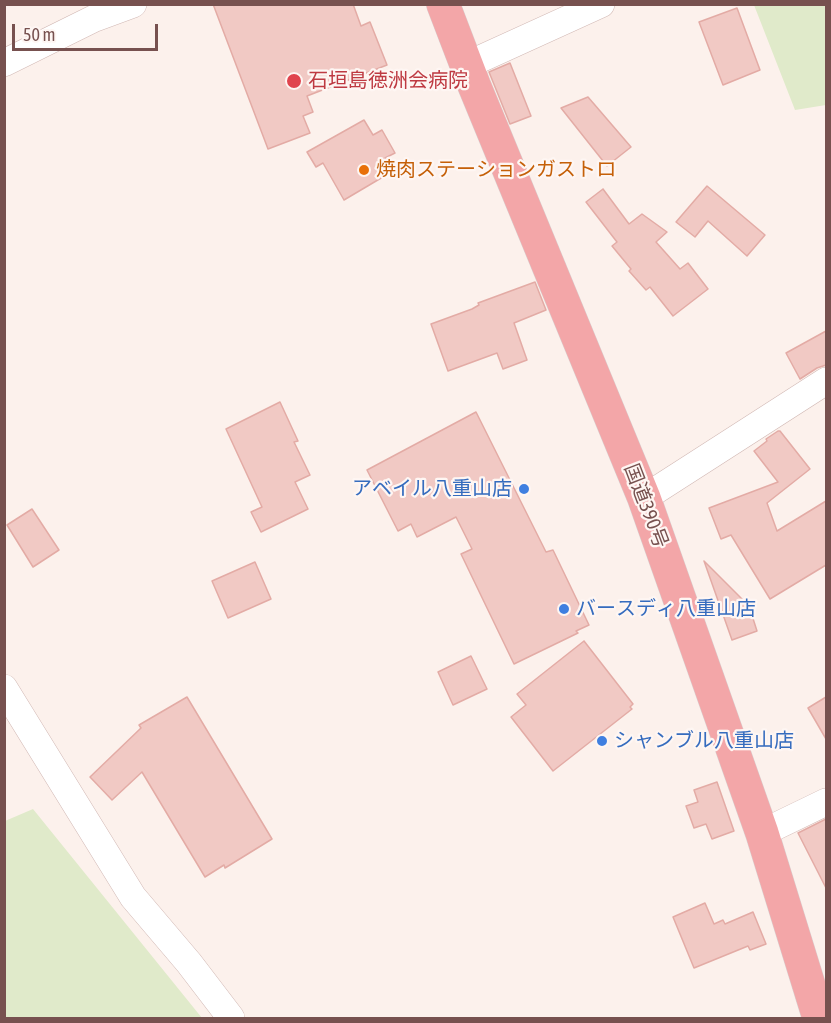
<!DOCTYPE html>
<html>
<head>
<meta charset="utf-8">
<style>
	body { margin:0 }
	#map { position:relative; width:831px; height:1023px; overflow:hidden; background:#fcf1ec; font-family:"Asap Condensed",sans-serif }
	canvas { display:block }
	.frame { position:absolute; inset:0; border:6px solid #77514f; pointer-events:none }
	.scale { position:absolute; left:12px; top:24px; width:146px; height:27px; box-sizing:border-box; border:3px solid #77514f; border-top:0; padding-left:8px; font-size:18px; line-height:21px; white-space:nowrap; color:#77514f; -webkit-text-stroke:4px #fef6f3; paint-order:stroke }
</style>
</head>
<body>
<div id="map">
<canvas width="831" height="1023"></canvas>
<div class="frame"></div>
<div class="scale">50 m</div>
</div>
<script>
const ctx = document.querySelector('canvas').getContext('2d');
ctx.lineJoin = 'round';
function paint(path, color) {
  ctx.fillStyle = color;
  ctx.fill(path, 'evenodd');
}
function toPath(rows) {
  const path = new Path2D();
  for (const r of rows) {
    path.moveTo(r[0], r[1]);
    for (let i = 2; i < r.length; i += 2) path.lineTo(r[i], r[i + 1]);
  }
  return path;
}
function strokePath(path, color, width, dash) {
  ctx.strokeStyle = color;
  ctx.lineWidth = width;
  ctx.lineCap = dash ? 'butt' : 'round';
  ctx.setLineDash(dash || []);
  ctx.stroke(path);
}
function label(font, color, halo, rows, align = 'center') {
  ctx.font = font + ' "Asap Condensed","Noto Sans JP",sans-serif';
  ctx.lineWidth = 4.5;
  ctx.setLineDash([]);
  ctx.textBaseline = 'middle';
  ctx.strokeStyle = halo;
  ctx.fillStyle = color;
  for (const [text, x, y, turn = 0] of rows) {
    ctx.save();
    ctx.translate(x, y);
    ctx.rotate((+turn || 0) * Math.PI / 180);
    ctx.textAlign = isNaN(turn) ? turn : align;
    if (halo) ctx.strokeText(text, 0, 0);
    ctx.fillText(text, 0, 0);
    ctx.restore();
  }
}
paint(toPath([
	[754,5,826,5,826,105,795,110],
	[33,809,202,1018,5,1018,5,821]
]), '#e0eaca');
const building = toPath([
	[213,4,353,4,361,26,370,22,387,65,307,96,313,112,303,116,310,133,268,149,213,4],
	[737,8,760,70,723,85,699,22,737,8],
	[510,63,531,116,510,124,489,72,510,63],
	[588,97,631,147,607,166,561,108,588,97],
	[364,120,373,135,382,130,395,153,385,158,393,171,344,200,323,163,316,167,307,152,364,120],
	[707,186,765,235,747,256,708,221,695,237,676,222,707,186],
	[603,189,629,224,642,214,667,232,656,242,680,269,688,263,708,289,673,316,650,287,646,290,629,271,631,269,612,246,617,242,586,202,603,189],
	[535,282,546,310,514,323,527,360,503,369,497,353,448,371,431,324,472,309,479,305,478,303,535,282],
	[826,331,826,365,817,368,800,379,786,353,826,331],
	[280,402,298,441,294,442,310,475,295,482,308,509,261,532,251,512,262,507,226,429,280,402],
	[476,412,546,552,553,550,589,625,576,631,578,633,514,664,461,554,472,549,456,517,417,537,411,524,398,531,367,470,476,412],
	[778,431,780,431,810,469,767,503,777,531,826,501,826,565,770,599,731,535,721,539,709,508,778,482,754,451,767,441,766,439,778,431],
	[32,509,59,550,33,567,7,525,32,509],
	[704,561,749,606,757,631,732,640,704,561],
	[255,562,271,599,228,618,212,581,255,562],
	[584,641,633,704,630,707,632,709,553,771,511,717,526,705,517,694,584,641],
	[471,656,487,689,453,705,438,672,471,656],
	[187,697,272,839,225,868,224,865,205,877,142,772,112,800,90,777,141,728,139,725,187,697],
	[826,697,826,739,808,708,826,697],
	[717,782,734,831,712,839,706,824,694,828,686,806,698,802,694,790,717,782],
	[826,819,826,888,798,833,826,819],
	[705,903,714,924,723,920,725,924,753,912,766,944,750,950,748,946,694,968,673,917,705,903]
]);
paint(building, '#f1c9c4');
strokePath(building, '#e3aba5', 1.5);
const minor = toPath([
	[4,63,95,18,133,4],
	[467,65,601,4],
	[644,498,826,381],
	[4,688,133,897,189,963,231,1018],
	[762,833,826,802]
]);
const highway = toPath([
	[443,4,474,85,644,498,762,833,819,1018]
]);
strokePath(minor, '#d1b8b4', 28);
strokePath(highway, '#d9cece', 34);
strokePath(minor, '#fff', 27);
strokePath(highway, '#f3a6a8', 33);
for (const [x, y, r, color] of [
	[294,81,8,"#e0444e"],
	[364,170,6,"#e8710a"],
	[524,489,6,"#3f7fe0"],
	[564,609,6,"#3f7fe0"],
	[602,741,6,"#3f7fe0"]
]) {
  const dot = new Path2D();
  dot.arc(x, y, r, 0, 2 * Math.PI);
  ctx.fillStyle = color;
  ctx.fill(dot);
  strokePath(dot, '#fef6f3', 2);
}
label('20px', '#be3a42', '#fef6f3', [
	["石垣島徳洲会病院",308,81]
], 'left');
label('20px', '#c56008', '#fef6f3', [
	["焼肉ステーションガストロ",376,170]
], 'left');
label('20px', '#366cbe', '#fef6f3', [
	["アベイル八重山店",512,489,"right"],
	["バースディ八重山店",576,609],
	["シャンブル八重山店",614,741]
], 'left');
label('20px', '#77514f', '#fef6f3', [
	["国道390号",646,506,69]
]);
</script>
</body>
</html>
